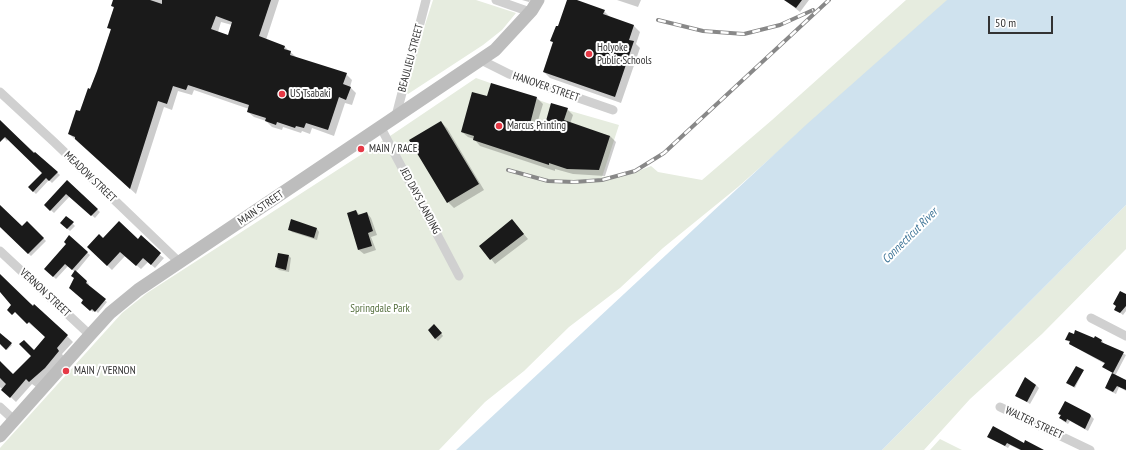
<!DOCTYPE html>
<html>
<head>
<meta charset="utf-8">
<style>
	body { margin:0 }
	#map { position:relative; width:1126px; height:450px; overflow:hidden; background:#fff; font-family:"PT Sans Narrow",sans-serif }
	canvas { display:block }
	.scale { position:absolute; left:988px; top:16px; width:65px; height:18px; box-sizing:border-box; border:2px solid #333; border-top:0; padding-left:5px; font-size:12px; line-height:14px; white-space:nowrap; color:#333; -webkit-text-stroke:3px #fff; paint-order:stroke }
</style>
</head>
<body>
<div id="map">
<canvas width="1126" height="450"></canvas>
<div class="scale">50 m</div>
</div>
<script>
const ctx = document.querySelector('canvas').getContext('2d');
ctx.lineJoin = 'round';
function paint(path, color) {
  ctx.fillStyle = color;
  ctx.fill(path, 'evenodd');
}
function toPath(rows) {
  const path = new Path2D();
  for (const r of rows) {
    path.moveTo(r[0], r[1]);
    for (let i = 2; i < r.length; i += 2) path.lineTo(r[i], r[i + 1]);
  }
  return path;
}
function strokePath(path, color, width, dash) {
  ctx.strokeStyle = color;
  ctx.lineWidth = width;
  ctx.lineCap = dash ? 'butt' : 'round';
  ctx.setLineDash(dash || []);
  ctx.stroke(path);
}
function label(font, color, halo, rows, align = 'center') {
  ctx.font = font + ' "PT Sans Narrow",sans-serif';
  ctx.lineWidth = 4;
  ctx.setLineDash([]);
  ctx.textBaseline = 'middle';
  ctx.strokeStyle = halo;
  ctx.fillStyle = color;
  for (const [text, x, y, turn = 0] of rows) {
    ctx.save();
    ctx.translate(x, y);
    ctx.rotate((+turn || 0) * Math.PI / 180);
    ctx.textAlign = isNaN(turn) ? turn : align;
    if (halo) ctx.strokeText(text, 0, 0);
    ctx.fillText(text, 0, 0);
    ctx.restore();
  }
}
paint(toPath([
	[433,0,476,0,516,13,502,30,483,45,408,94,404,90],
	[906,0,949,0,738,187,663,248,620,288,569,327,524,371,485,402,439,450,0,450,0,448,122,313,147,293,393,134,476,78,567,110,619,125,602,177,636,172,651,166,658,172,702,180,772,120],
	[1126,205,1126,249,1042,334,970,399,924,450,882,450],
	[940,439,962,450,930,450]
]), '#e6ecdf');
paint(toPath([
	[947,0,1126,0,1126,205,882,450,456,450,807,124]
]), '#cfe2ee');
paint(toPath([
	[114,0,279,0,266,40,285,47,297,58,346,74,352,80,350,87,356,93,352,105,345,103,334,136,312,128,310,134,302,131,301,133,283,127,282,130,272,127,266,121,254,117,248,112,249,109,194,90,192,95,178,91,172,110,164,107,136,194,69,134,98,71,111,30,108,27,114,8,112,6],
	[221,22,232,25,229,36,218,32],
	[522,0,530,0,529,2],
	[568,0,574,0,604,11,610,17,634,26,640,32,636,44,640,48,621,103,550,78,544,72,554,43,551,41,559,28],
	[617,0,641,0,638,7],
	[785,0,809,0,800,12],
	[491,85,537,98,543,104,536,127,544,130,567,109,573,115,570,124,610,136,616,142,605,176,573,174,555,169,555,171,480,146,474,139,468,137,462,132,488,98],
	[0,122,60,175,52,183,49,180,36,194,29,187,43,173,8,139,7,141,0,134],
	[441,122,447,128,484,190,454,208,448,202],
	[67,182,100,212,95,218,70,196,54,213,45,205],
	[0,207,22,228,27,222,46,241,31,256,0,227],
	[356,211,360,215,367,213,371,218,377,235,371,237,376,250,364,254,359,250],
	[66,217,75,226,70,231,61,223],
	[516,225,528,239,495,264,481,246],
	[289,229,317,229,319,232,317,240,292,232],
	[69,237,90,255,76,272,89,284,88,286,107,302,98,313,95,310,93,312,85,305,75,272,68,266,56,279,45,269,68,244],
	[104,239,139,240,164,258,155,268,148,262,141,269,125,256,112,270,92,251],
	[289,256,291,258,289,272,279,270,276,267],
	[1126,295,1126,311,1123,315,1115,309],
	[28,302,42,311,73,342,62,354,64,357,36,387,32,384,16,402,0,387,0,364,13,375,32,356,46,337,24,319],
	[437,328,443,336,438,341,435,338],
	[0,334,12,345,7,350,0,343],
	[1095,337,1102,340,1104,344,1126,355,1115,376,1126,381,1126,391,1119,387,1116,394,1108,390,1106,388,1113,373,1104,367,1105,364,1073,346,1066,339,1094,339],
	[1083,371,1075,388,1068,384],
	[1026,379,1035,384,1039,388,1030,404,1017,396],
	[1059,414,1090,415,1094,419,1088,431,1070,421,1068,424,1063,421],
	[989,437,1024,444,1042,450,1020,450,1010,445,1008,448]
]), '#0003');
paint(toPath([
	[113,0,150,0,162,4,162,0,271,0,259,36,285,46,284,49,291,51,290,55,347,73,343,84,351,87,346,100,339,97,328,130,306,123,304,128,296,126,295,128,277,122,276,125,265,121,266,118,247,112,249,105,188,85,186,90,173,86,167,104,158,101,130,189,75,139,75,137,68,134,76,110,80,111,88,88,90,89,97,71,111,29,107,28,114,7,111,6],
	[216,16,232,22,228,35,211,29],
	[567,0,577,0,605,10,603,14,634,25,629,40,634,41,615,97,543,72,553,42,550,41,556,26,558,26],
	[784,0,802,0,796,8],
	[491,83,537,97,530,124,544,128,551,103,568,108,564,120,610,136,599,170,567,169,549,163,549,165,473,140,474,136,461,132,472,92,487,96],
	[0,120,34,153,35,152,58,172,49,181,46,178,33,192,28,187,42,173,5,137,0,142],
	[441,121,479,184,447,203,409,140],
	[67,180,98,209,91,216,66,194,50,211,44,205],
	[0,205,22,226,27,221,44,238,28,254,0,227],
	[356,210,358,215,367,212,373,231,368,233,372,246,358,250,347,213],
	[66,216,74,222,67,229,60,223],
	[291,219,317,228,314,238,288,230],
	[512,219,524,234,490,260,479,246],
	[119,221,138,239,141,235,161,253,151,265,143,258,136,266,120,252,107,266,87,247,99,234,103,238],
	[69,235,88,252,72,270,65,264,53,277,44,269,66,244,64,242],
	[278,253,289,255,286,270,275,267],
	[75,270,87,281,86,283,106,299,95,312,92,309,90,311,81,303,83,300,69,288,74,278,71,276],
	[0,274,33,306,34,304,68,335,57,348,59,351,45,368,29,382,26,379,10,398,1,390,6,384,0,378,0,361,13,374,31,356,19,344,24,340,34,350,45,337,29,322,27,324,15,312,12,315,7,310,11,305,0,292],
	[1120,291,1126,294,1126,306,1120,313,1114,310,1116,306,1113,304],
	[434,324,442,333,435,339,428,330],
	[1075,330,1094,338,1095,336,1102,340,1101,342,1124,352,1113,373,1102,367,1105,363,1069,344,1070,341,1065,340,1069,332,1074,334],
	[0,333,12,343,6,350,0,344],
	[1076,366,1084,370,1074,387,1066,383],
	[1112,373,1126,380,1126,390,1117,386,1113,392,1105,388],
	[1025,377,1036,385,1027,402,1015,396],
	[1065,401,1090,414,1091,416,1085,429,1067,419,1066,422,1059,418,1061,415,1058,414],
	[993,426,1024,443,1025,440,1044,450,1021,450,1007,443,1005,446,987,437]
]), '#1a1a1a');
strokePath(toPath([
	[496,0,530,12],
	[481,60,509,74,613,110],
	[0,92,54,142,179,262],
	[396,116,426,0],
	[380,126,459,276],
	[0,251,90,335],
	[1091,318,1126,336],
	[0,407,14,420],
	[1000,407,1090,450]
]), '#d0d0d0', 9);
strokePath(toPath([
	[0,436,90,335,110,313,138,290,495,50,532,10,538,0]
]), '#bdbdbd', 13);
const rail = toPath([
	[658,20,703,31,744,34,780,25,813,10],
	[508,170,548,181,574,182,602,180,635,171,664,153,829,0]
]);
strokePath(rail, '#888', 4);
strokePath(rail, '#fff', 2.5, [8]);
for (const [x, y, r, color] of [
	[589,54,4,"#e63946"],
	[282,94,4,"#e63946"],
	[499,126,4,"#e63946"],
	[361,149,4,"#e63946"],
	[66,371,4,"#e63946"]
]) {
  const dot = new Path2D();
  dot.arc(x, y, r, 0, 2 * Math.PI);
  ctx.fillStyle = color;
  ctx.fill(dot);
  strokePath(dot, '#fff', 1.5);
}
label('11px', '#333', '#fff', [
	["Holyoke",597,48],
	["Public Schools",597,61],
	["US Tsabaki",290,94],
	["Marcus Printing",507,126],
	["MAIN / RACE",369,149],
	["MAIN / VERNON",74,371]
], 'left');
label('11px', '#333', '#fff', [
	["BEAULIEU STREET",411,58,-75],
	["HANOVER STREET",546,87,19],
	["MEADOW STREET",90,177,44],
	["JED DAYS LANDING",420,201,62],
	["MAIN STREET",261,208,-34],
	["VERNON STREET",45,293,43],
	["WALTER STREET",1034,423,25]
]);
label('11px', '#56703f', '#fff', [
	["Springdale Park",380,309]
]);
label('italic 12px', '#3f7597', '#fff', [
	["Connecticut River",910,236,-45]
]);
</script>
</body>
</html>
